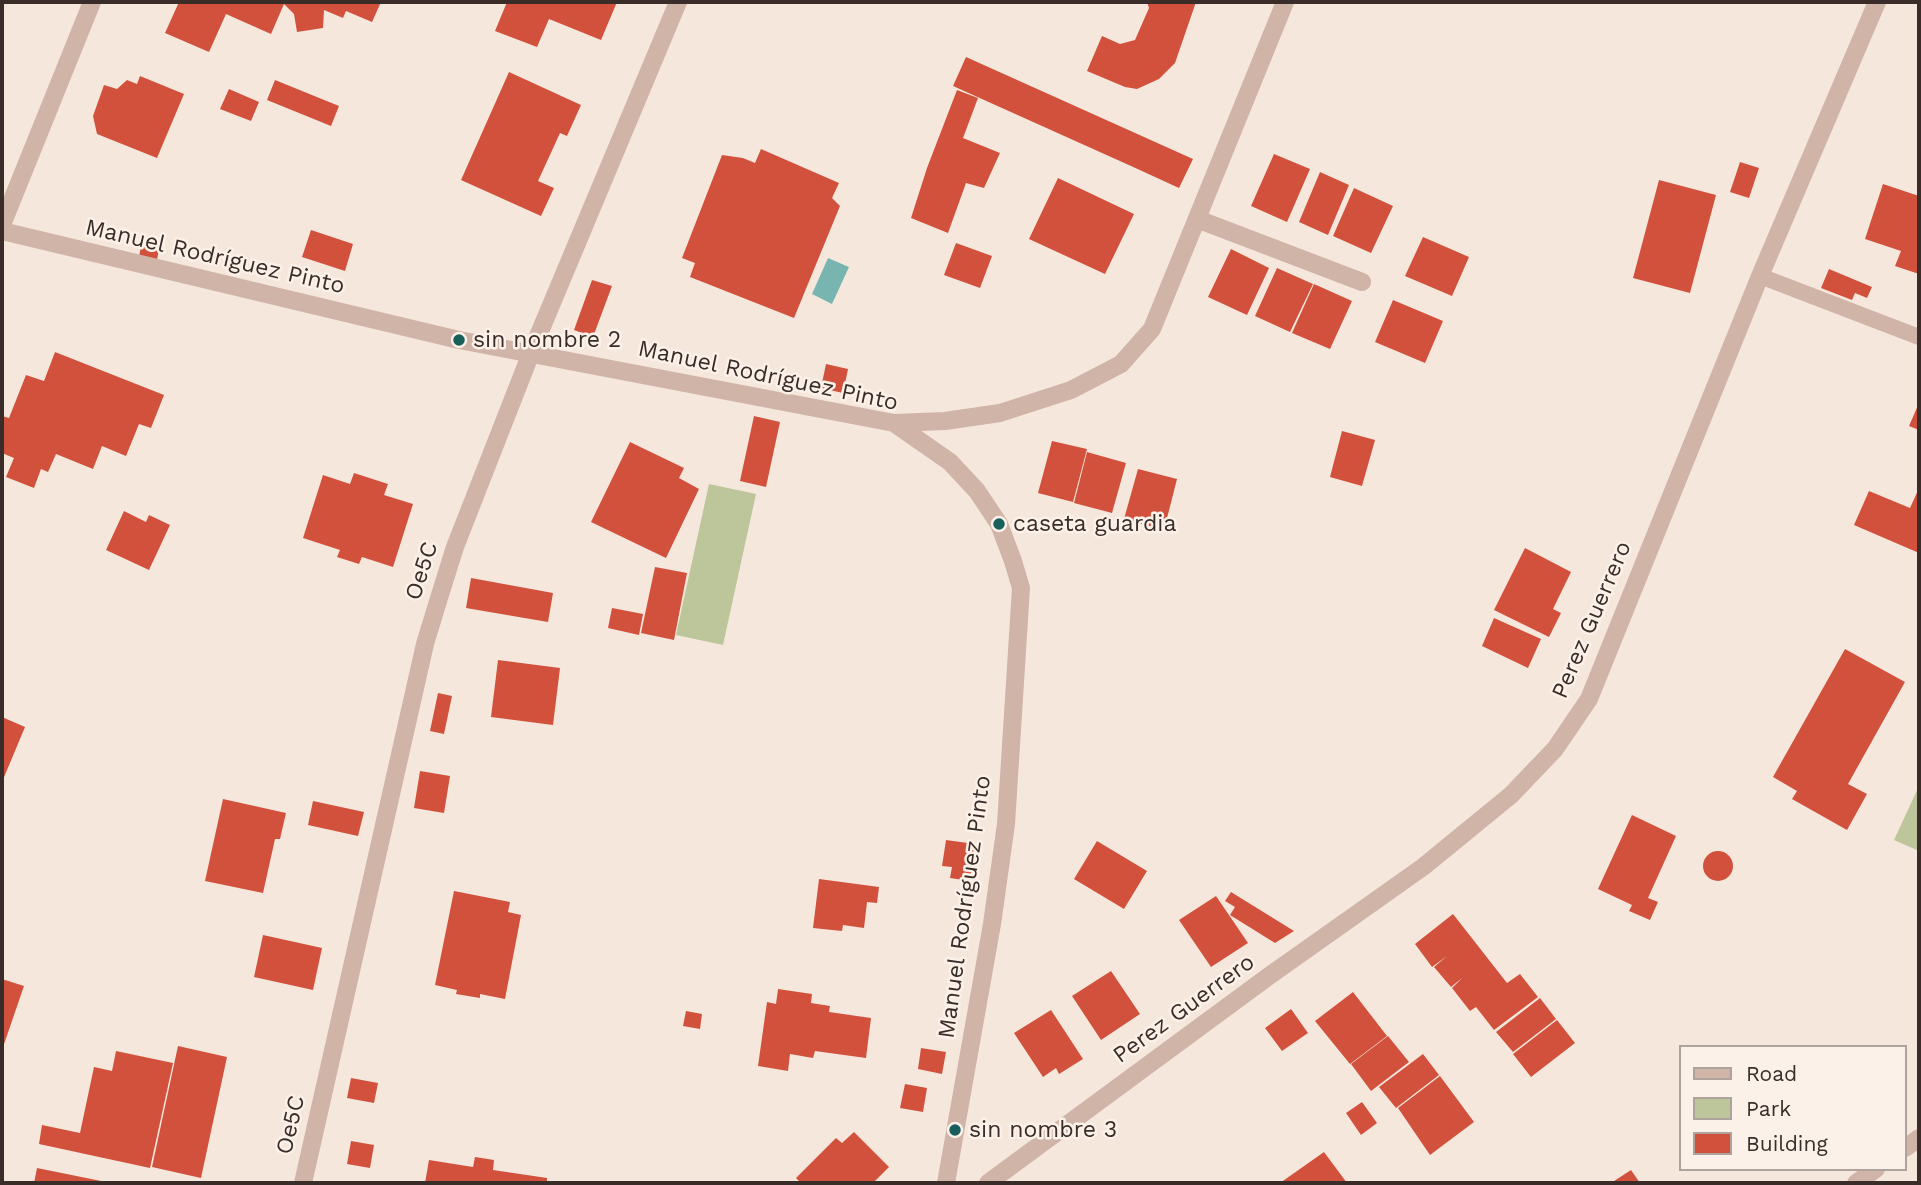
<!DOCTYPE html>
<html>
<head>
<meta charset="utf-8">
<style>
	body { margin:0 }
	#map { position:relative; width:1921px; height:1185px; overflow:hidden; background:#f5e7dc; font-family:"Work Sans",sans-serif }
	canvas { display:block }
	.frame { position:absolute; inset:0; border:4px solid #3a2c28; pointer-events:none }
	.legend { position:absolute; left:1679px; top:1045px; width:228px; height:126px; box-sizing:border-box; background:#fcf1e9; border:2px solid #aea29c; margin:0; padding:9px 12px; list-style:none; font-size:21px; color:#3a2c28 }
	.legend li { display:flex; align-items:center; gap:14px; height:35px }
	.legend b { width:35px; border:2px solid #aea29c }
</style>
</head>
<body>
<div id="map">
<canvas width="1921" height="1185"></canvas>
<div class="frame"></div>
<ul class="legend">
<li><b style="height:9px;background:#cfb4a7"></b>Road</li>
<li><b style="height:19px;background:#bcc69a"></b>Park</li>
<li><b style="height:19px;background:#d2513d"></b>Building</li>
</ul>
</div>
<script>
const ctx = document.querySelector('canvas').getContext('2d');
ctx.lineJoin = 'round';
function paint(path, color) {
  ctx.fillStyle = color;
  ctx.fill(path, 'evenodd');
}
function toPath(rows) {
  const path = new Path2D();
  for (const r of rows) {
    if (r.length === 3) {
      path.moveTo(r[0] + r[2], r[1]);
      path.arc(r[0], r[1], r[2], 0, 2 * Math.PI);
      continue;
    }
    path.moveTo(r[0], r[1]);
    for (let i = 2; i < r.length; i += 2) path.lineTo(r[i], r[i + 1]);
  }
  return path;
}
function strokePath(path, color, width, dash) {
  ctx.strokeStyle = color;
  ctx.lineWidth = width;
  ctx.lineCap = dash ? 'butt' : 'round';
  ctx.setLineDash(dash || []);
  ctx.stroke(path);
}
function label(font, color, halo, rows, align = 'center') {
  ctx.font = font + ' "Work Sans",sans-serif';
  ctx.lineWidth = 5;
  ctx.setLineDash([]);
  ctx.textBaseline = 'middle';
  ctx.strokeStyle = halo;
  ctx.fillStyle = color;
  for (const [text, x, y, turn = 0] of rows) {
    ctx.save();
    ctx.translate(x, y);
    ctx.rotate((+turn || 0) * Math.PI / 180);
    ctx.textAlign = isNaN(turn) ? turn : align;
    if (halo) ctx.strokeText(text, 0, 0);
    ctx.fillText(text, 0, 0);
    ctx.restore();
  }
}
paint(toPath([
	[709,484,756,494,723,645,676,635],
	[1919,786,1919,851,1894,840]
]), '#bcc69a');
paint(toPath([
	[828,258,849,267,832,304,812,294]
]), '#78b5b1');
paint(toPath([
	[179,2,381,2,372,22,346,11,343,18,324,10,323,28,297,32,294,14,284,4,271,34,226,14,209,52,165,33],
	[507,2,617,2,601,40,549,19,537,47,495,31],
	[1147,2,1196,2,1175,63,1159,79,1137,89,1125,87,1087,71,1102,36,1120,44,1135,40,1149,8],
	[966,57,1193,159,1179,188,1131,166,1142,143,1131,166,953,86],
	[509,72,581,105,567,136,560,133,538,181,554,188,541,216,461,180],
	[140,76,184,94,157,158,97,134,93,116,104,85,117,89,127,80,137,84],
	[275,80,339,106,331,126,267,100],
	[229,89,259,102,251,121,220,109],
	[957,90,978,98,963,138,1000,153,984,188,966,183,948,233,911,218,927,168],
	[761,149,839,183,832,198,840,206,794,318,690,277,695,263,682,258,722,155,743,158,755,163],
	[1274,154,1310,169,1287,222,1251,206],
	[1740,162,1759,168,1749,198,1730,192],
	[1320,172,1349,185,1328,235,1299,222],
	[1058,178,1134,214,1105,274,1029,239],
	[1659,180,1716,195,1690,293,1633,278],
	[1883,184,1919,196,1919,274,1895,266,1901,251,1865,239],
	[1354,188,1393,206,1371,253,1333,236],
	[311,230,353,244,345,271,302,257],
	[1423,237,1469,257,1452,296,1405,276],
	[956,243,992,256,980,288,944,275],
	[141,246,159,249,157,260,139,257],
	[1231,249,1269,268,1247,315,1208,297],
	[1277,268,1313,284,1290,332,1255,316],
	[1829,269,1872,287,1867,298,1855,293,1852,300,1821,288],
	[592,280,612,286,593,337,574,330],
	[1314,284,1352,301,1330,349,1292,333],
	[1393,300,1443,321,1425,363,1375,342],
	[55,352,164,395,151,428,139,424,126,456,102,446,93,469,56,454,48,472,41,469,34,488,6,477,14,458,2,453,2,416,9,418,26,375,44,381],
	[826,364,848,369,843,393,821,388],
	[1919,403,1919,430,1909,426],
	[754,416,780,422,766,487,740,481],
	[1342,431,1375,440,1362,486,1330,477],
	[1052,441,1087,449,1073,502,1038,493],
	[630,442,684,468,679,478,699,489,666,558,591,522],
	[1087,452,1126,463,1112,513,1074,503],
	[1138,469,1177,479,1164,530,1124,519],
	[354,473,388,484,384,495,413,504,393,567,362,557,359,564,337,557,340,550,303,538,323,475,350,484],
	[1919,488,1919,553,1854,525,1869,491,1910,508],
	[124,511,146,522,149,515,170,525,149,570,106,550],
	[1525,548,1571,572,1553,609,1561,613,1549,637,1494,610],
	[655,567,687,573,674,640,641,633],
	[471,578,553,593,548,622,466,608],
	[612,608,643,614,639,635,608,628],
	[1494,618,1541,639,1528,668,1482,646],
	[1845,649,1905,682,1848,784,1867,794,1847,830,1792,799,1797,791,1773,777],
	[498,660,560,668,553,725,491,717],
	[438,693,452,696,444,734,430,731],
	[2,717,25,727,2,782],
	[420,771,450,776,444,813,414,808],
	[223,799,286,813,280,839,275,839,263,893,205,881],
	[313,801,364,812,358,836,308,825],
	[1632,815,1676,836,1648,898,1658,902,1650,920,1629,911,1632,905,1598,889],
	[946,840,975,844,970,881,950,878,952,867,942,866],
	[1097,841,1147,871,1124,909,1074,879],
	[1718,866,15],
	[819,879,879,887,877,903,867,902,864,928,843,925,842,931,813,928],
	[454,891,510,902,508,912,521,915,505,999,480,994,480,998,456,994,457,990,435,985],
	[1231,892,1294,931,1275,943,1230,915,1235,907,1225,901],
	[1216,896,1248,943,1211,967,1179,920],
	[1453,914,1507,983,1520,974,1538,997,1494,1030,1476,1007,1470,1011,1452,988,1462,978,1451,987,1434,967,1447,956,1432,967,1415,944],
	[263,935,322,948,313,990,254,977],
	[1111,971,1140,1014,1101,1040,1072,996],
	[2,979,24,986,2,1050],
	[778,989,812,994,811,1003,830,1006,829,1012,871,1018,866,1058,815,1051,813,1058,790,1054,788,1071,758,1066,767,1002,776,1004],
	[1353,992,1387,1036,1350,1064,1315,1021],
	[1540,998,1556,1019,1513,1052,1496,1032],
	[1291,1009,1308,1033,1282,1051,1265,1028],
	[1051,1010,1083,1059,1059,1074,1056,1068,1043,1077,1014,1033],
	[686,1011,702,1014,700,1029,683,1026],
	[1557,1020,1575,1043,1531,1077,1513,1054],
	[1388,1036,1409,1062,1371,1091,1351,1064],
	[178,1046,227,1057,201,1178,152,1167],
	[921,1048,946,1052,942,1074,918,1069],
	[116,1051,173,1063,150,1168,39,1144,42,1125,80,1133,94,1067,112,1071],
	[1423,1054,1439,1075,1396,1108,1379,1087],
	[1440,1076,1474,1122,1430,1155,1398,1108],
	[351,1078,378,1083,374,1103,347,1098],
	[905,1084,927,1088,923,1112,900,1108],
	[1362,1102,1377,1123,1361,1135,1346,1113],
	[854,1132,889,1167,873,1183,801,1183,796,1178,836,1138,842,1143],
	[351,1141,374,1145,370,1168,347,1164],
	[1324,1152,1347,1183,1280,1183],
	[475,1157,494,1160,493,1170,547,1178,547,1183,425,1183,429,1160,473,1167],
	[37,1168,106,1182,106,1183,34,1183],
	[1631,1170,1640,1183,1611,1183]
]), '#d2513d');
strokePath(toPath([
	[1760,276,1919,337]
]), '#cfb4a7', 16);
strokePath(toPath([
	[1197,219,1362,282],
	[2,225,92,2],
	[2,231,459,340,894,423,950,462,977,491,999,524,1013,561,1021,588,1006,824,992,924,946,1183],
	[894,423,945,421,1000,413,1071,390,1121,364,1152,329,1285,2],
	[1905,1148,1919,1138],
	[303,1183,425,644,439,598,455,547,531,353,678,2],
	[988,1183,1269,976,1423,867,1511,795,1555,749,1589,699,1760,276,1877,2],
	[1856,1183,1876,1169]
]), '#cfb4a7', 18);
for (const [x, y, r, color] of [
	[459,340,7,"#19605d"],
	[999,524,7,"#19605d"],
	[955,1130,7,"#19605d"]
]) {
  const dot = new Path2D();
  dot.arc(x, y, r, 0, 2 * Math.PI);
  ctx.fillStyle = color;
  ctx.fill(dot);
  strokePath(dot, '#fcf1e9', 2.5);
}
label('23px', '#3a2c28', '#fcf1e9', [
	["Manuel Rodríguez Pinto",215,257,13],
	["Manuel Rodríguez Pinto",768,376,12],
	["Oe5C",422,571,-72],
	["Perez Guerrero",1592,620,-67],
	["Manuel Rodríguez Pinto",965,907,-82],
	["Perez Guerrero",1184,1009,-36],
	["Oe5C",291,1125,-77]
]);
label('23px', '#3a2c28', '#fcf1e9', [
	["sin nombre 2",473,340],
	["caseta guardia",1013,524],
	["sin nombre 3",969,1130]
], 'left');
</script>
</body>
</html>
